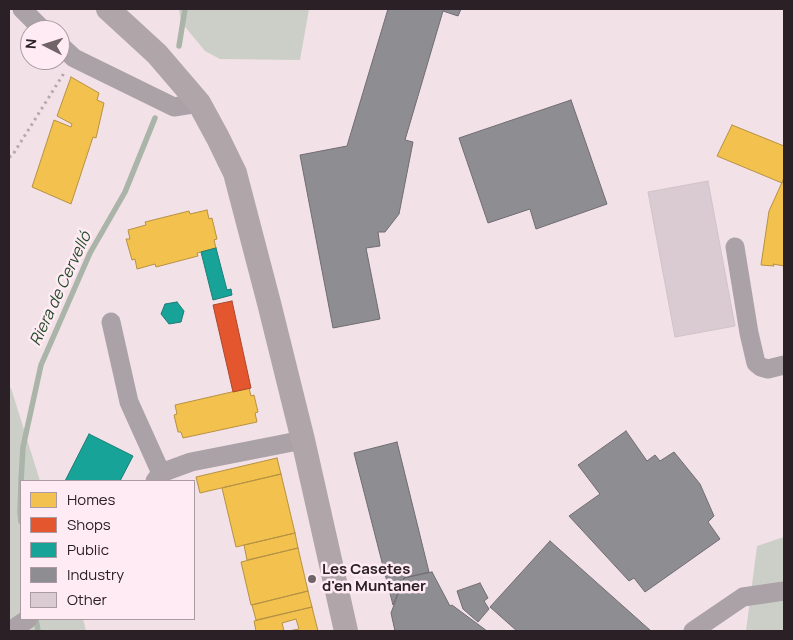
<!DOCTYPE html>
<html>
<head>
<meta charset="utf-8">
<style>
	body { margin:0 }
	#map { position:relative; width:793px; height:640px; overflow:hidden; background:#f3e1e8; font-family:Manrope,sans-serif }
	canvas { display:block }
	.frame { position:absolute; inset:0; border:10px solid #2b2025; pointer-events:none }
	.legend { position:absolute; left:20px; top:480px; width:175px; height:140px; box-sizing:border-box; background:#ffebf3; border:1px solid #aa9aa1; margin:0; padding:6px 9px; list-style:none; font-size:15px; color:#2b2025 }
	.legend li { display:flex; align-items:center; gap:10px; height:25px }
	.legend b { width:25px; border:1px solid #aa9aa1 }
	.north { position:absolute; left:20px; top:20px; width:50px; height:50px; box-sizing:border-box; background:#ffebf3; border:1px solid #aa9aa1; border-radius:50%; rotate:275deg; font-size:14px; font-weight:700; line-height:20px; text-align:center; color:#2b2025 }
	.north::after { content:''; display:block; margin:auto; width:18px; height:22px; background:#716469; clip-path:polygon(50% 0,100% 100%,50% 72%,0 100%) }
</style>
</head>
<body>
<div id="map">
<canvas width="793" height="640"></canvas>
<div class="frame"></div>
<ul class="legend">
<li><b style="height:14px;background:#f2c14e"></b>Homes</li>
<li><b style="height:14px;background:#e4572e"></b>Shops</li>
<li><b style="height:14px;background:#17a398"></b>Public</li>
<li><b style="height:14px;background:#8d8d92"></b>Industry</li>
<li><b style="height:14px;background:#d9cbd1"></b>Other</li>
</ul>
<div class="north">N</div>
</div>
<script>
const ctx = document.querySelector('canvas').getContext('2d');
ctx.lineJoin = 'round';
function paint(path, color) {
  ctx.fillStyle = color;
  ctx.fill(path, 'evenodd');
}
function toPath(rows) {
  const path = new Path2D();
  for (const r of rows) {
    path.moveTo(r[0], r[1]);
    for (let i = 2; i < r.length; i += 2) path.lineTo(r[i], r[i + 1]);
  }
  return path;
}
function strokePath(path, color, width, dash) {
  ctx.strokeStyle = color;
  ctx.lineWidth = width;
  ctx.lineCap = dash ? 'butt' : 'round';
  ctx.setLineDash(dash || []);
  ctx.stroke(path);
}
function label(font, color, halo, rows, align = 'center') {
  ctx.font = font + ' Manrope,sans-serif';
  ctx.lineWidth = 5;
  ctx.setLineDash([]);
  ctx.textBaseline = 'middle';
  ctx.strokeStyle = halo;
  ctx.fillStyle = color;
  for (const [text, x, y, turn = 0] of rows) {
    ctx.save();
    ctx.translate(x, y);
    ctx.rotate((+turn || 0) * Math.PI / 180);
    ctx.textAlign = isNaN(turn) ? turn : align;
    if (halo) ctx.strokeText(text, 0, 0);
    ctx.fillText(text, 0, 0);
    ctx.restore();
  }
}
paint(toPath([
	[179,9,309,9,300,60,220,59,205,51,181,22],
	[9,387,11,388,40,481,21,481,21,619,83,619,86,631,9,631],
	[784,537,784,631,746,631,757,546]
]), '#cccfc8');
const homes = toPath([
	[71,77,99,93,97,100,104,103,96,138,93,137,71,204,32,187,54,120,71,127,72,124,57,116,71,77],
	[732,125,784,146,784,178,782,183,717,156,732,125],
	[784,178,784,266,773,264,774,266,761,265,769,211,784,178],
	[207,210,209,219,212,218,217,239,214,240,216,248,197,253,198,256,156,267,155,264,137,269,135,259,132,260,126,239,130,239,128,230,146,225,145,222,189,211,190,214,207,210],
	[249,388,251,396,254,395,258,412,255,413,257,422,183,438,181,432,178,432,174,415,177,414,175,405,249,388],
	[277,458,281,474,200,493,196,477,277,458],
	[281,474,295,533,236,547,222,488,281,474],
	[295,533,298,548,247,560,244,545,295,533],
	[298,548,308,591,251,605,241,562,298,548],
	[308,591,312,607,256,620,252,605,308,591],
	[312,607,318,631,288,631,299,629,296,619,282,623,284,631,256,631,254,621,312,607]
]);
paint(homes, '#f2c14e');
strokePath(homes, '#b69142', 1);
const shops = toPath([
	[232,301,251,388,233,392,213,305,232,301]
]);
paint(shops, '#e4572e');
strokePath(shops, '#ac462b', 1);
const public = toPath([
	[216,248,227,290,231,289,232,295,213,300,201,252,216,248],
	[177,302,184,311,181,322,169,324,161,314,165,304,177,302],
	[89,434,133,456,120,481,65,481,89,434]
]);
paint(public, '#17a398');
strokePath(public, '#1d7c76', 1);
const industry = toPath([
	[388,9,461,9,458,16,443,11,405,140,413,142,399,214,385,232,378,232,380,246,366,248,380,319,333,328,300,155,347,146,388,9],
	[571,100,607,204,536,229,530,209,488,223,459,138,571,100],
	[626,431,647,461,655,455,660,461,674,452,700,484,714,516,708,522,720,539,645,592,634,578,629,581,569,516,600,494,578,465,626,431],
	[397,442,429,572,404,578,393,605,354,453,397,442],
	[550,541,651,631,517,631,490,607,550,541],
	[432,572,450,606,452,605,487,631,395,631,391,613,404,578,432,572],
	[480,583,488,598,484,601,489,609,478,622,463,609,457,591,480,583]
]);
paint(industry, '#8d8d92');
strokePath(industry, '#706c71', 1);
strokePath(toPath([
	[179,46,185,9],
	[21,481,23,447,41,365,90,253,125,192,155,118],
	[21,482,20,513,21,522],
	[36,619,38,631]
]), '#aab4a8', 5.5);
const building = toPath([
	[708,181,735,326,675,337,648,192,708,181]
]);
paint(building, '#d9cbd1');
strokePath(building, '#d0c3c8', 1);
strokePath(toPath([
	[9,157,12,156,64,73]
]), '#b3aaac', 3, [2.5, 4]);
strokePath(toPath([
	[22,9,43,30],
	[60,45,74,58,174,107,199,103],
	[735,247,749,333,756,363,761,367,768,369,784,365],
	[111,322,129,402,161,473],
	[155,481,161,473,191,462,303,440],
	[10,631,28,619],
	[693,631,743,597,784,591]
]), '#aaa2a6', 19);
strokePath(toPath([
	[108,9,157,54,199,103,218,138,235,173,269,303,303,440,346,631]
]), '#b0a5a9', 24);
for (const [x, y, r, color] of [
	[312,579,5,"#716469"]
]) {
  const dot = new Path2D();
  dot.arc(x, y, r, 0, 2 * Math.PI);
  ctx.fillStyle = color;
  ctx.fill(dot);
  strokePath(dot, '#ffebf3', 2);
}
label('bold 15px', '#2b2025', '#ffebf3', [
	["Les Casetes",322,570],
	["d'en Muntaner",322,587]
], 'left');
label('italic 16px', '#234a29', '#ffebf3', [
	["Riera de Cervelló",61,289,-65]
]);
</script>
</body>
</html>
